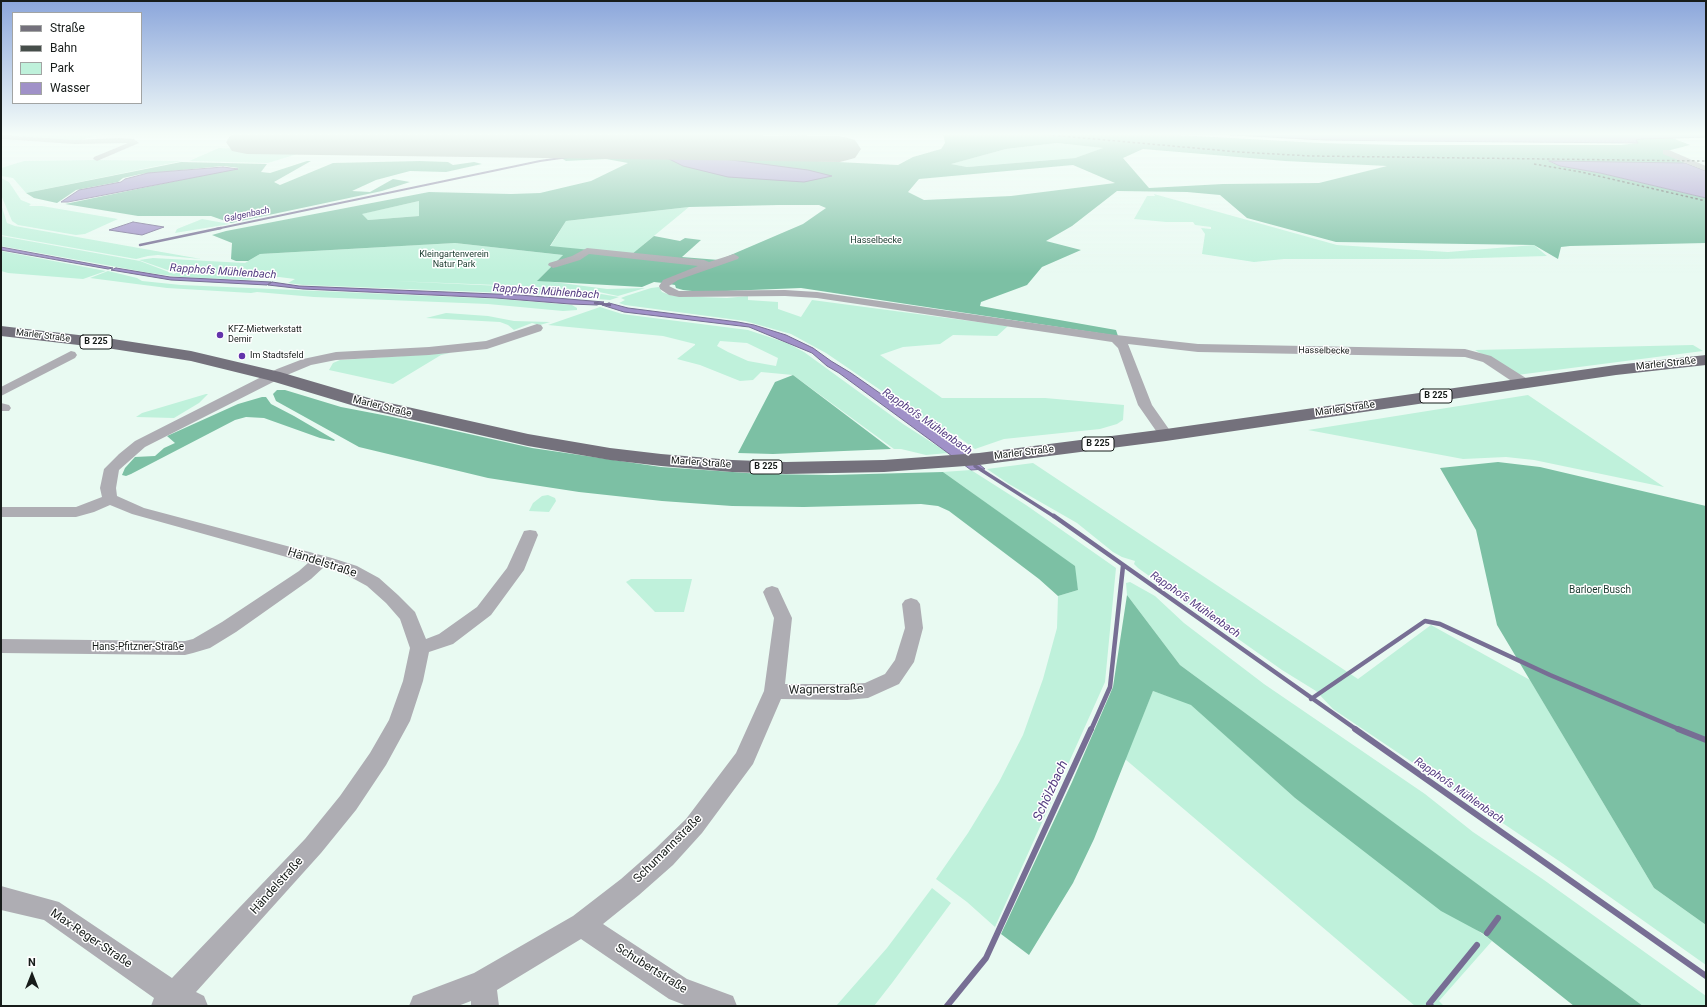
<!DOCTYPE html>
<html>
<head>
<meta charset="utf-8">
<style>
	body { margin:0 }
	#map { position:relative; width:1707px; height:1007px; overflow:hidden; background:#e9faf2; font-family:Roboto,sans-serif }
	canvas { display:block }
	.frame { position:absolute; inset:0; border:2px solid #171c1a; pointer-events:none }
	.legend { position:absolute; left:12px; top:12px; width:130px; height:92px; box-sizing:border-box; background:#fff; border:1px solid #a2a4a3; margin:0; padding:5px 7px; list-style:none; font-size:12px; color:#171c1a }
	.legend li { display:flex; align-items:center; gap:8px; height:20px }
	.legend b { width:20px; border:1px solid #a2a4a3 }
	.north { position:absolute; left:12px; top:955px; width:40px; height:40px; -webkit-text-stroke:3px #fff; paint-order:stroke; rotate:0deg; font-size:11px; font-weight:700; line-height:16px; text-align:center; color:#171c1a }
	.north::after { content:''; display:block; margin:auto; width:14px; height:18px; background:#171c1a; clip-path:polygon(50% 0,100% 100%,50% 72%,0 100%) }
</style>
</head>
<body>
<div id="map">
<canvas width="1707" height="1007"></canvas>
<div class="frame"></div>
<ul class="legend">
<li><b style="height:5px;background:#74717c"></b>Straße</li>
<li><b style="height:5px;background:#464e4a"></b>Bahn</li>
<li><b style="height:11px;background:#bff1db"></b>Park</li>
<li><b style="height:11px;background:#a091c8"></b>Wasser</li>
</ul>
<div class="north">N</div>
</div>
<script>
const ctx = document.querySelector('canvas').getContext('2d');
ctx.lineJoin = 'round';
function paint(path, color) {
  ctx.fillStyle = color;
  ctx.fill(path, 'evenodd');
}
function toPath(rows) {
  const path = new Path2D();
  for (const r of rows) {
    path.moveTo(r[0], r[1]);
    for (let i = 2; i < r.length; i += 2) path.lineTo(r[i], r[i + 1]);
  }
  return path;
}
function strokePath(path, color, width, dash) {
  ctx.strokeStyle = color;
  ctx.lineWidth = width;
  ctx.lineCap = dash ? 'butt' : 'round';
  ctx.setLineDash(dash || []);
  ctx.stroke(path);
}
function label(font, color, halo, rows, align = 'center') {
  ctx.font = font + ' Roboto,sans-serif';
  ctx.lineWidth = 3;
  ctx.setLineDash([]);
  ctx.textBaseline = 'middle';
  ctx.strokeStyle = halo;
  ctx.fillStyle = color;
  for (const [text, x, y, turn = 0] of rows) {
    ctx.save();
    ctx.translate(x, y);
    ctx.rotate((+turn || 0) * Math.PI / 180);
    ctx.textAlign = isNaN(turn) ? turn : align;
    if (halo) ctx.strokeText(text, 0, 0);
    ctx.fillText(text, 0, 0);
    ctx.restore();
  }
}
paint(toPath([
	[1,133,108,133,76,141,1,135],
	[1057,143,1105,148,1075,158,967,167,950,164,1006,149],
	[219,148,307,151,268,163,189,161],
	[95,160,182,161,26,193,13,178,1,176,1,168,24,161],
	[1,178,9,182,21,200,31,204,29,206,42,206,118,219,85,234,76,235,18,225,12,221,1,195],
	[1154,194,1337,245,1448,252,1534,245,1547,256,1444,259,1284,259,1254,262,1202,254,1205,234,1201,228,1211,229,1211,227,1195,225,1193,222,1166,222,1134,219,1147,196,1155,196],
	[419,201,419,216,368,220,361,214],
	[1,204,7,223,15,226,201,259,158,255,148,256,136,259,1,235],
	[689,207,632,254,550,247,566,221],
	[202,219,230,224,175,233,177,229],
	[1,236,140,261,174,274,176,273,139,260,153,258,245,263,260,254,455,243,563,255,538,280,607,289,645,288,618,296,599,292,523,286,393,281,524,287,589,292,619,297,610,300,534,294,303,285,288,283,295,279,279,277,258,278,249,280,181,277,150,273,1,246],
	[1,251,106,271,83,279,8,273,1,271],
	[108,271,137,278,142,281,181,285,501,299,572,305,577,308,577,310,563,311,488,304,314,297,257,292,251,293,167,288,90,278],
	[659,287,662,292,673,296,727,298,748,296,748,300,778,302,778,309,801,317,812,300,1008,326,997,336,953,335,940,344,903,347,880,355,942,398,1045,398,1124,405,1123,420,1117,424,1100,429,1004,439,975,449,957,436,923,419,826,353,791,334,745,321,625,305,619,303,625,300,621,298,626,296,651,288],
	[600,307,622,314,748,330,787,343,804,352,903,424,948,453,926,455,901,449,894,449,793,375,761,372,753,380,740,381,700,365,677,359,695,345,695,344,663,336,548,325],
	[720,341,747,343,778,358,776,366,748,361,728,352,717,346],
	[446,313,488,316,514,321,550,322,540,325,532,323,514,330,508,325,500,322,426,318],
	[1693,345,1703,351,1517,375,1475,350],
	[450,353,441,355,393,384,329,370,333,363,340,360],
	[206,394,208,394,199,403,174,418,136,417,142,413],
	[1528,395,1664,487,1534,460,1506,457,1463,459,1308,430],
	[1033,463,1358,679,1431,625,1530,680,1654,888,1706,925,1706,965,1562,863,1333,709,1316,691,1282,670,1138,568,1134,564,1135,561,1122,557,1113,552,1077,523,1009,484,987,469],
	[971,470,1026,505,1116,568,1105,682,995,927,967,902,936,879,968,833,999,782,1023,735,1043,679,1057,628,1058,596,1078,590,1074,566,943,472],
	[548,495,555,498,556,501,549,512,529,511,533,503,542,496],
	[631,579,692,579,684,612,655,612,626,582],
	[1130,582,1155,596,1184,623,1264,684,1425,794,1473,832,1544,880,1706,996,1706,1006,1643,1006,1528,922,1180,665,1127,595,1126,583],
	[1153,691,1191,704,1295,798,1492,941,1439,1001,1444,1006,1415,1006,1125,759],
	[932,888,951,903,892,983,874,1006,836,1006,887,948]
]), '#bff1db');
paint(toPath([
	[943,133,1141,133,1321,143,1399,145,1621,145,1637,143,1636,141,1637,139,1670,137,1690,145,1663,152,1685,163,1551,162,1560,166,1600,173,1706,198,1706,243,1570,246,1561,247,1558,259,1534,245,1336,242,1247,218,1220,195,1187,192,1117,191,1072,226,1046,241,1081,250,1042,267,1027,285,981,302,980,306,1116,330,1118,336,801,288,701,292,683,290,676,288,675,285,663,283,654,282,642,287,537,281,563,255,455,243,260,254,248,261,236,261,231,259,232,243,212,235,226,231,429,192,511,194,540,193,591,181,628,163,606,159,566,161,555,154,556,153,676,154,898,165,913,157,941,149,945,143],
	[1057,143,1103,148,1075,158,967,167,951,164,1006,149],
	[1143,149,1285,161,1387,166,1319,183,1223,184,1149,188,1123,158],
	[1073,165,1115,183,1011,196,924,200,908,192,919,179],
	[419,201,419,216,368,220,362,214],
	[779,205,819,205,826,208,803,224,719,260,682,257,701,240,685,238,680,241,654,236,632,254,550,246,566,221,689,207],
	[307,161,311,161,274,182,280,185,333,163,420,161,448,162,453,165,474,162,482,164,446,172,410,171,376,180,352,191,370,192,393,179,410,182,382,191,231,223,211,216,138,216,65,204,239,168,223,166,141,174,123,178,118,182,76,190,57,203,34,198,26,193,181,162,267,164,261,172,270,173],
	[793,375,891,449,773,454,738,453,775,382],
	[277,390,285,390,341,407,388,416,532,448,661,467,761,474,831,475,943,472,1075,566,1078,590,1058,596,1039,579,949,511,938,506,921,504,804,507,732,506,662,501,579,492,488,478,359,447,276,401,273,394],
	[262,397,266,397,271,404,294,416,335,440,334,441,320,438,264,418,246,417,235,420,131,474,126,476,122,475,125,468,135,457,155,456,164,448,175,443,167,436,238,404],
	[1498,462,1540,467,1706,506,1706,925,1654,888,1497,625,1476,530,1440,468],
	[1127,595,1180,665,1643,1006,1574,1006,1482,933,1441,911,1295,798,1191,705,1153,691,1094,839,1073,883,1029,955,1001,934,1072,782,1113,687]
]), '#7cc0a4');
const water = toPath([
	[1196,133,1634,133,1706,134,1706,137,1641,139,1636,140,1638,143,1407,141,1324,140,1196,133],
	[665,157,724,159,808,170,832,176,804,182,728,177,683,166,665,157],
	[1549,161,1685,163,1706,171,1706,198,1600,173,1560,166,1549,161],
	[223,167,238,169,68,202,61,202,79,190,121,182,125,179,148,173,223,167],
	[133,222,164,227,142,235,109,230,133,222],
	[1,247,113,268,108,269,1,250,1,247],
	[116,268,170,277,271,282,267,285,171,280,111,270,116,268],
	[272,282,299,286,520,295,604,302,597,305,570,304,496,298,303,289,268,285,272,282],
	[609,303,628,308,738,322,754,325,786,335,813,348,831,361,851,373,963,451,985,469,971,470,839,373,827,366,812,353,749,327,624,312,602,305,609,303]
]);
paint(water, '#a091c8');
strokePath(water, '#776e94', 1);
strokePath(toPath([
	[216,229,540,161,568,157,665,157]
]), '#776e94', 2);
strokePath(toPath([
	[140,245,221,228],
	[595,303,610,305]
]), '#776e94', 2.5);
strokePath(toPath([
	[975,466,1055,517]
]), '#776e94', 3.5);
strokePath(toPath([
	[1054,516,1357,730],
	[1311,699,1425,621,1440,624,1550,675,1681,730],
	[1091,730,1110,687,1123,566]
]), '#776e94', 4.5);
strokePath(toPath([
	[1355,729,1706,976],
	[1678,729,1706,740],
	[1487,933,1498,918],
	[947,1006,986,958,1091,729],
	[1431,1006,1429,1004,1477,945]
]), '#776e94', 6);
paint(toPath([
	[232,133,542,133,840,136,855,140,861,149,855,158,840,162,247,154,232,151,226,142,232,133]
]), '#98a49e');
paint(toPath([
	[1,135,74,140,119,138,134,139,139,143,97,161,93,159,94,157,128,143,74,144,1,139,1,135],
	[1663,150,1669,150,1706,166,1706,171,1663,154,1663,150],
	[587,248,704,260,709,262,734,254,739,257,738,259,678,280,669,286,679,291,785,290,817,292,1116,335,1198,344,1465,349,1491,356,1529,380,1531,383,1529,386,1519,386,1483,362,1465,357,1198,352,1128,344,1152,405,1173,435,1171,438,1166,439,1161,438,1138,405,1118,348,1112,342,817,298,785,296,679,297,669,295,660,289,659,286,663,280,698,266,589,254,580,260,557,267,553,268,548,265,549,263,572,256,587,248],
	[537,324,541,325,543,328,541,331,487,349,429,355,336,360,311,365,287,375,145,447,119,470,116,488,117,496,144,508,332,558,357,566,379,578,398,595,415,612,426,639,439,634,477,607,507,568,524,531,530,530,536,531,538,535,524,570,491,615,453,644,429,652,423,681,410,721,386,765,356,810,321,853,196,992,204,996,208,1006,151,1006,154,998,44,920,1,910,1,886,59,902,172,978,305,839,340,796,370,753,389,720,403,681,410,648,400,619,386,603,367,586,345,574,324,567,311,579,236,632,210,648,193,653,185,655,1,653,1,639,185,641,193,639,222,622,299,571,308,563,132,514,110,505,94,512,76,517,1,517,1,507,76,507,102,497,100,488,104,469,119,454,135,441,277,369,303,359,336,352,429,347,486,341,537,324],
	[71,351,75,352,77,355,75,358,1,396,1,387,71,351],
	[1,403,9,405,11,408,9,411,1,411,1,403],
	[772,586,778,588,792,618,785,684,847,684,865,683,885,674,895,660,905,628,902,604,905,600,911,598,917,600,920,604,923,628,914,662,899,684,868,698,847,700,781,699,753,764,702,833,673,865,639,895,603,924,687,979,733,996,737,1006,687,1006,669,999,581,939,497,990,499,1006,471,1006,471,1001,458,1006,409,1006,413,996,474,973,573,916,621,879,655,849,686,819,736,753,764,691,774,618,763,592,766,588,772,586]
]), '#aeadb3');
paint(toPath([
	[1,326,113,339,191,351,280,372,372,399,528,434,610,448,661,454,732,460,786,462,884,460,979,453,1166,429,1616,365,1706,355,1706,365,1616,375,1166,441,979,465,884,472,786,474,732,472,661,466,610,460,528,446,361,408,268,380,191,361,113,349,1,336,1,326]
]), '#74717c');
strokePath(toPath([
	[1028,133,1239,152,1311,156,1706,161],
	[1534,164,1581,172,1706,201]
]), '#464e4a', 1.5, [2.5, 2.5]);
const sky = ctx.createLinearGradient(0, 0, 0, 274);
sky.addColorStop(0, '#8ba6db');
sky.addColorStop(0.49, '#f5fdf9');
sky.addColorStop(1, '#f5fdf900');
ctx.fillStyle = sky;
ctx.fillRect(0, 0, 1707, 274);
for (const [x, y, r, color] of [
	[220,335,4,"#6333ab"],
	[242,356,4,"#6333ab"]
]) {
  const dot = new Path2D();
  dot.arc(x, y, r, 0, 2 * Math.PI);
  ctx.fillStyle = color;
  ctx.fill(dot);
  strokePath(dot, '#fff', 1.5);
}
label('italic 9px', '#533c80', '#fff', [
	["Galgenbach",247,215,-12]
]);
label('9px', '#18382c', '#fff', [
	["Hasselbecke",876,241],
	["Kleingartenverein",454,255],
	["Natur Park",454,265]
]);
label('9px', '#171c1a', '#fff', [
	["KFZ-Mietwerkstatt",228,330],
	["Demir",228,340],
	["Im Stadtsfeld",250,356]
], 'left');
label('9px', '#171c1a', '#fff', [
	["Marler Straße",43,336,7],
	["Hasselbecke",1324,351,1]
]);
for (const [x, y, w] of [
	[96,342,32],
	[1436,396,32],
	[1098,444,32],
	[766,467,32]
]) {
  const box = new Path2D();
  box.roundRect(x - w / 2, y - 7, w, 14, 3);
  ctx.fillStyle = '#fff';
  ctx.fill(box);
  strokePath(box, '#171c1a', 1);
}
label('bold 9px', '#171c1a', null, [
	["B 225",96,342],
	["B 225",1436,396],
	["B 225",1098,444],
	["B 225",766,467]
]);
label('10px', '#171c1a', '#fff', [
	["Marler Straße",1666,364,-6],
	["Marler Straße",382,407,14],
	["Marler Straße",1345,409,-8],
	["Marler Straße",1024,453,-7],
	["Marler Straße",701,463,4],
	["Hans-Pfitzner-Straße",138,647]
]);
label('10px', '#18382c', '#fff', [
	["Barloer Busch",1600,590]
]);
label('italic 11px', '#533c80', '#fff', [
	["Rapphofs Mühlenbach",223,272,4],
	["Rapphofs Mühlenbach",546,292,4],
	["Rapphofs Mühlenbach",927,422,35],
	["Rapphofs Mühlenbach",1195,605,35],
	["Rapphofs Mühlenbach",1459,791,35]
]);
label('12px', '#171c1a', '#fff', [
	["Händelstraße",322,563,18],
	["Wagnerstraße",826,690,-1],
	["Schumannstraße",668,849,-45],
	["Händelstraße",277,886,-48],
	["Max-Reger-Straße",91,939,34],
	["Schubertstraße",651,969,32]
]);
label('italic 13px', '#533c80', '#fff', [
	["Schölzbach",1051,791,-65]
]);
</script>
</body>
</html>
